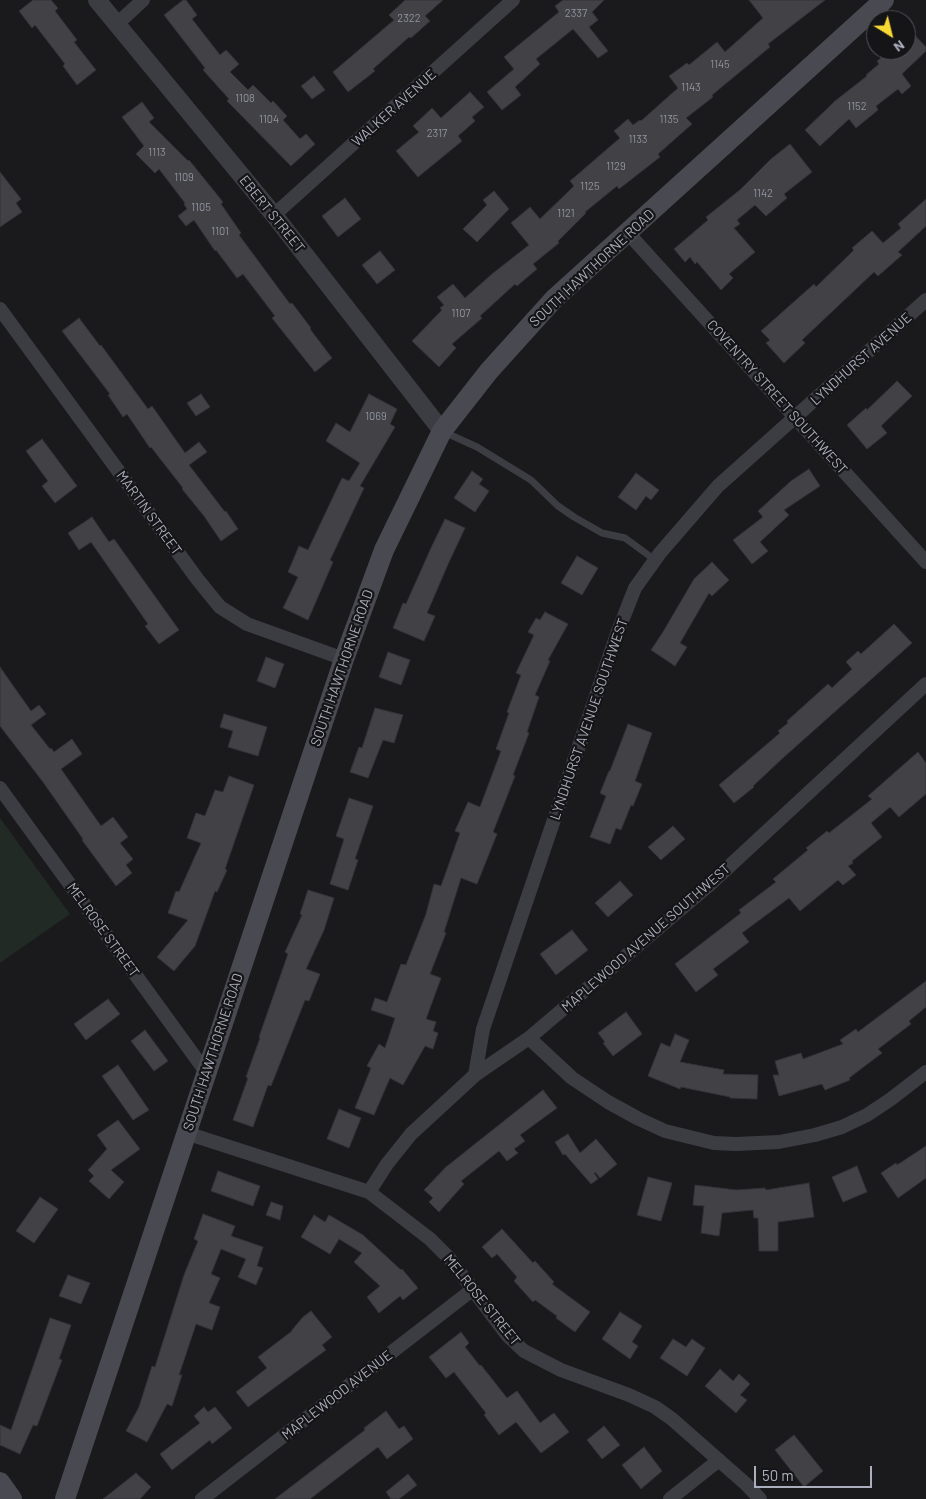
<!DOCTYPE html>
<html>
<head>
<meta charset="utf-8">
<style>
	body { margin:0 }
	#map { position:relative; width:926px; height:1499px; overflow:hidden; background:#1a191c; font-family:Barlow,sans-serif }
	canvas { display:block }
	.north { position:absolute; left:866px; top:10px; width:50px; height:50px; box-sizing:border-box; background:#151417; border:1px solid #515259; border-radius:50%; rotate:144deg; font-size:14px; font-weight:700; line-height:20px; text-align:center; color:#abaebc }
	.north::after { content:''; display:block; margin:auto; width:18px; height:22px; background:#f9d934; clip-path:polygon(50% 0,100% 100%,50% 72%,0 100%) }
	.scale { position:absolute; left:754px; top:1466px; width:118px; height:22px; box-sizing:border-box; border:2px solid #abaebc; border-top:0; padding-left:6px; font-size:15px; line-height:18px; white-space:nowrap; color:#abaebc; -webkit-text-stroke:4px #151417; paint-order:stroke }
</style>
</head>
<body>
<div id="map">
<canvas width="926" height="1499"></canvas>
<div class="north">N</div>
<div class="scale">50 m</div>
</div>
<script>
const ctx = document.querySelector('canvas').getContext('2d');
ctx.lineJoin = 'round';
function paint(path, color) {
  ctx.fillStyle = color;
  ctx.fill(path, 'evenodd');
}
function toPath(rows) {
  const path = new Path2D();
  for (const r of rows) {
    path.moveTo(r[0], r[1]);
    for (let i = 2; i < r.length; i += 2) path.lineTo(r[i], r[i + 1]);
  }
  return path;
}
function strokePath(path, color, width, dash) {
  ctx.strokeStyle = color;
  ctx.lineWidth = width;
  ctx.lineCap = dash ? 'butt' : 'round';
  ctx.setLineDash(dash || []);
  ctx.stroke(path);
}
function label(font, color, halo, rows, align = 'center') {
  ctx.font = font + ' Barlow,sans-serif';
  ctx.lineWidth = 4.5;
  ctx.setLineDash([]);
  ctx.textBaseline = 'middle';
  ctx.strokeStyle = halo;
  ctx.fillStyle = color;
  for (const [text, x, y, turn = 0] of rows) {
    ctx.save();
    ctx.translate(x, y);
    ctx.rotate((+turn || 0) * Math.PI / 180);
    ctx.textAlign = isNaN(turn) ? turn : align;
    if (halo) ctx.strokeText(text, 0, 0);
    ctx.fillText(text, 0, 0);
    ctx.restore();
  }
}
paint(toPath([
	[0,818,70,914,0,963]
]), '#212a24');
const building = toPath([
	[33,0,51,0,58,8,55,11,77,40,74,42,96,70,77,85,63,66,65,64,35,25,32,28,19,11,33,0],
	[183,0,186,0,197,15,192,19,220,55,226,50,239,64,230,72,248,90,253,85,271,103,273,101,287,116,283,120,300,139,306,134,315,144,291,166,227,101,229,99,203,70,205,68,164,15,183,0],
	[405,0,443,0,425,16,430,21,411,38,409,37,373,69,375,71,348,92,333,72,394,20,389,15,405,0],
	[563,0,604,0,592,12,598,20,589,27,608,51,598,58,573,29,536,59,540,64,515,87,521,95,502,110,487,92,514,69,504,57,559,12,555,6,563,0],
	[749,0,825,0,768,44,770,47,712,95,713,97,686,118,692,124,658,154,660,157,619,189,617,186,585,212,586,213,558,241,559,243,533,264,537,269,517,286,515,284,480,316,482,318,452,344,456,348,439,367,412,341,442,310,440,308,444,305,437,297,453,284,465,298,492,274,529,245,511,223,530,207,540,219,574,186,570,181,620,138,614,131,628,119,633,125,640,120,641,121,678,88,669,76,687,63,689,65,717,42,725,52,763,18,749,0],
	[906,26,926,47,926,51,902,74,911,86,902,94,898,89,876,106,878,110,856,128,849,119,820,146,805,130,835,101,867,76,866,75,879,64,877,61,886,54,888,57,897,50,906,50,906,26],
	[314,76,325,90,312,99,301,86,314,76],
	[470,92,484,107,472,117,475,121,458,136,462,141,418,177,396,151,419,132,413,126,432,108,441,118,470,92],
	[142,102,154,118,149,122,188,161,189,160,223,202,221,204,241,233,239,235,290,304,292,303,311,328,310,329,332,358,315,372,272,318,275,316,243,274,237,278,216,250,215,251,194,220,186,226,178,216,187,209,184,204,185,203,159,169,155,173,136,154,144,146,122,117,142,102],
	[790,144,812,172,784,194,787,198,766,216,755,205,737,220,740,224,734,228,755,252,729,274,733,278,721,290,697,262,695,264,690,257,685,262,674,249,708,220,706,217,741,189,771,159,790,144],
	[0,172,21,199,16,203,22,212,0,227,0,172],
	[494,191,509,209,477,242,463,229,487,205,483,200,494,191],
	[345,198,361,219,338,237,322,216,345,198],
	[926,199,926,226,898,252,902,255,878,276,874,272,802,340,805,343,784,363,766,343,770,340,761,331,814,284,816,287,854,250,852,248,872,231,883,243,901,228,898,224,926,199],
	[380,251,395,270,377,284,362,265,380,251],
	[79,318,100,346,101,345,148,409,152,406,185,453,199,442,207,452,189,465,225,512,226,511,238,529,221,541,204,516,182,489,183,488,151,447,150,448,127,414,123,417,108,395,110,394,62,331,79,318],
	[897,381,912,396,881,426,887,433,867,449,847,425,866,408,867,410,897,381],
	[201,394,210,407,196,416,187,403,201,394],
	[369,394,397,409,390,424,395,427,360,486,364,488,330,560,333,562,308,620,283,608,298,577,288,572,299,546,308,550,342,478,349,481,360,463,326,441,336,423,350,432,369,394],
	[42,439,77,486,55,503,42,486,48,481,26,451,42,439],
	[809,469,820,486,784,510,789,515,760,542,768,551,752,564,733,540,763,517,758,511,791,481,809,469],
	[472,471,483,479,479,484,489,491,475,512,454,498,472,471],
	[636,473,659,490,651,500,646,496,636,510,618,497,636,473],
	[92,517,109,542,114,539,179,630,159,644,145,626,148,624,91,542,79,550,68,533,92,517],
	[445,519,465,528,449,562,427,613,435,616,424,641,393,628,403,603,406,604,431,548,445,519],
	[577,556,598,568,582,595,561,583,577,556],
	[712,562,729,580,712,596,709,593,680,643,687,647,675,666,651,650,663,632,694,579,712,562],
	[545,612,568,624,548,660,550,661,535,695,539,697,527,732,529,733,513,775,515,776,493,832,497,834,477,884,461,878,444,932,446,933,430,974,441,978,426,1019,436,1022,433,1031,438,1033,433,1049,425,1046,403,1085,390,1078,374,1115,355,1108,371,1068,367,1066,379,1044,385,1048,395,1018,371,1010,375,998,387,1002,401,964,406,965,426,914,434,884,441,886,460,833,455,831,468,802,480,807,501,751,496,749,509,713,507,712,521,675,516,673,534,635,528,632,536,618,540,620,545,612],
	[894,624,912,643,784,757,753,786,754,787,734,803,719,785,780,733,778,731,788,723,787,721,828,684,832,688,852,669,846,662,858,651,861,654,894,624],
	[388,652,410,660,401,685,379,677,388,652],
	[266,657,284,664,275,688,257,681,266,657],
	[0,667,31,711,39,705,46,714,31,725,50,749,51,748,54,752,72,739,82,754,61,769,101,826,113,817,128,837,120,843,133,859,126,865,132,873,116,886,82,840,83,839,43,782,0,726,0,667],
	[375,708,403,715,394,743,383,740,368,778,350,772,359,747,362,748,375,708],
	[224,714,267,727,258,756,228,747,233,731,220,727,224,714],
	[628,724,652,733,635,781,642,784,633,806,631,805,621,830,616,828,610,844,590,837,606,796,600,793,609,771,610,771,628,724],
	[918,752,926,763,926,794,899,817,890,807,871,823,882,837,852,861,853,863,848,866,856,875,843,885,838,880,800,911,789,898,742,933,749,942,713,969,718,975,696,992,675,964,741,913,739,910,776,882,773,879,808,850,806,848,827,831,829,833,872,799,868,796,918,752],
	[229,776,254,785,225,869,227,870,217,892,215,891,195,946,174,971,157,957,188,920,168,913,176,891,179,892,201,843,187,838,196,813,205,816,215,790,223,792,229,776],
	[349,798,373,806,355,859,358,860,348,890,330,884,344,839,336,836,349,798],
	[673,826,685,839,661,860,648,847,673,826],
	[620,881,633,895,608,917,595,903,620,881],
	[308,890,334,898,324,930,306,969,320,974,309,1001,305,1000,271,1086,268,1085,253,1127,233,1120,248,1078,246,1077,260,1038,259,1037,288,954,285,952,302,915,300,914,308,890],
	[572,930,588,950,556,975,540,954,572,930],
	[926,981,926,1007,909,1021,911,1024,878,1049,882,1053,849,1078,850,1080,825,1090,822,1084,779,1096,773,1075,779,1075,775,1061,801,1053,803,1059,843,1044,840,1040,856,1029,858,1032,926,981],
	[108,999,120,1014,86,1040,74,1024,108,999],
	[626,1012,642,1034,613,1056,603,1043,605,1042,598,1033,626,1012],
	[145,1030,168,1061,154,1071,131,1041,145,1030],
	[675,1034,689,1040,680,1062,724,1070,723,1074,758,1075,757,1099,730,1098,730,1097,681,1087,680,1089,648,1076,661,1043,670,1047,675,1034],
	[118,1065,149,1110,133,1120,102,1076,118,1065],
	[543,1090,557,1108,520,1135,525,1141,514,1149,518,1153,507,1161,499,1151,461,1181,464,1184,439,1212,429,1202,433,1198,424,1190,446,1167,543,1090],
	[339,1109,361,1118,349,1148,327,1139,339,1109],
	[118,1120,140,1149,111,1170,124,1182,109,1199,89,1181,94,1176,88,1170,107,1149,97,1135,118,1120],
	[568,1134,580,1153,596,1139,617,1164,600,1178,595,1172,594,1173,598,1179,591,1184,565,1154,563,1155,555,1142,568,1134],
	[926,1146,926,1178,898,1198,881,1173,896,1163,897,1165,926,1146],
	[857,1166,867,1192,843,1202,832,1177,857,1166],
	[218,1171,260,1186,253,1206,211,1191,218,1171],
	[648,1177,672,1183,661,1221,637,1215,648,1177],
	[809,1183,814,1217,778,1222,778,1251,759,1251,758,1218,754,1218,753,1210,722,1213,719,1236,701,1233,704,1206,693,1205,695,1185,736,1190,765,1188,766,1190,809,1183],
	[40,1197,58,1209,34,1243,16,1231,40,1197],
	[271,1202,283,1206,280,1220,266,1215,271,1202],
	[203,1214,235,1226,231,1236,263,1247,257,1266,263,1268,256,1285,238,1277,246,1259,221,1249,211,1274,220,1278,209,1303,220,1307,212,1330,196,1324,179,1375,182,1375,172,1406,167,1404,147,1442,126,1431,139,1407,152,1366,155,1367,184,1275,198,1241,194,1239,203,1214],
	[314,1215,325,1222,329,1215,363,1235,401,1270,402,1269,418,1288,403,1300,400,1296,379,1313,367,1297,380,1286,354,1262,362,1253,339,1239,330,1254,301,1237,314,1215],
	[502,1229,533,1263,535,1261,554,1282,552,1284,590,1312,575,1332,556,1318,557,1316,535,1300,533,1302,514,1281,517,1277,497,1254,492,1258,482,1247,502,1229],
	[68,1275,90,1283,81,1304,59,1296,68,1275],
	[311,1311,332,1337,322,1345,326,1350,248,1407,236,1392,267,1368,258,1357,292,1331,292,1330,303,1317,311,1311],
	[620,1312,642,1326,632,1342,638,1346,630,1359,602,1339,620,1312],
	[50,1318,71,1325,59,1359,62,1360,37,1426,33,1425,20,1454,0,1445,0,1425,11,1430,50,1318],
	[461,1332,469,1343,465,1347,480,1366,481,1365,507,1398,517,1391,540,1423,554,1413,569,1432,541,1453,516,1422,499,1435,484,1415,486,1413,454,1372,446,1378,429,1357,461,1332],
	[673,1339,686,1347,692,1339,705,1348,687,1376,660,1358,673,1339],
	[720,1369,733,1381,739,1374,750,1384,740,1395,747,1400,736,1413,705,1386,720,1369],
	[204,1407,208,1412,215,1407,232,1428,212,1444,210,1440,172,1470,160,1454,200,1423,194,1416,204,1407],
	[386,1411,399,1429,404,1426,413,1439,387,1459,378,1447,310,1499,275,1499,365,1430,364,1428,386,1411],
	[604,1426,620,1445,602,1459,587,1440,604,1426],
	[794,1435,823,1471,804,1487,775,1450,794,1435],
	[644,1447,662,1471,641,1489,622,1465,644,1447],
	[136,1473,151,1487,140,1499,103,1499,136,1473],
	[408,1474,417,1485,399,1499,391,1499,386,1492,408,1474]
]);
paint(building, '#414146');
strokePath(building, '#343338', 1);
strokePath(toPath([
	[444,432,477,447,531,480,558,506,574,517,602,533,625,538,655,560]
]), '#3c3c43', 7);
strokePath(toPath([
	[117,24,143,0],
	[274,215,513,0],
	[628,233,926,562],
	[0,309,198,580,220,607,247,624,344,659],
	[0,788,206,1072],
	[529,1038,572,1078,608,1102,639,1119,665,1131,714,1143,736,1144,779,1142,815,1135,842,1127,867,1115,891,1099,926,1072],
	[475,1075,483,1029,618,631,635,588,660,553,718,486,926,300],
	[186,1133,369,1192,430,1239,449,1258,508,1336,524,1351,561,1370,629,1395,655,1407,672,1419,747,1485,760,1499],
	[369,1192,387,1164,411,1134,475,1075,529,1038,708,886,926,684],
	[202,1499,472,1290],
	[670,1499,719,1460]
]), '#3c3c43', 14);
strokePath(toPath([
	[97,0,274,215,442,431]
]), '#3c3c43', 18);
strokePath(toPath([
	[0,1482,12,1499],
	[65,1499,344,659,384,550,442,431,489,371,554,299,884,0]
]), '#484951', 20);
label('11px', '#90939e', null, [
	["2337",576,13],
	["2322",409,18],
	["1145",720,64],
	["1143",691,87],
	["1108",245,98],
	["1152",857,106],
	["1104",269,119],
	["1135",669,119],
	["2317",437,133],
	["1133",638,139],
	["1113",157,152],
	["1129",616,166],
	["1109",184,177],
	["1125",590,186],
	["1142",763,193],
	["1105",201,207],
	["1121",566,213],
	["1101",220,231],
	["1107",461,313],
	["1069",376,416]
]);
label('14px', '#abaebc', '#151417', [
	["WALKER AVENUE",394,108,-42],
	["EBERT STREET",272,214,51],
	["SOUTH HAWTHORNE ROAD",592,268,-43],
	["LYNDHURST AVENUE",861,359,-42],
	["COVENTRY STREET SOUTHWEST",777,397,48],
	["MARTIN STREET",149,513,54],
	["SOUTH HAWTHORNE ROAD",342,668,-71],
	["LYNDHURST AVENUE SOUTHWEST",589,719,-71],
	["MELROSE STREET",103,930,54],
	["MAPLEWOOD AVENUE SOUTHWEST",646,938,-41],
	["SOUTH HAWTHORNE ROAD",213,1052,-72],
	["MELROSE STREET",482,1300,51],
	["MAPLEWOOD AVENUE",337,1395,-38]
]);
</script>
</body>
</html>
